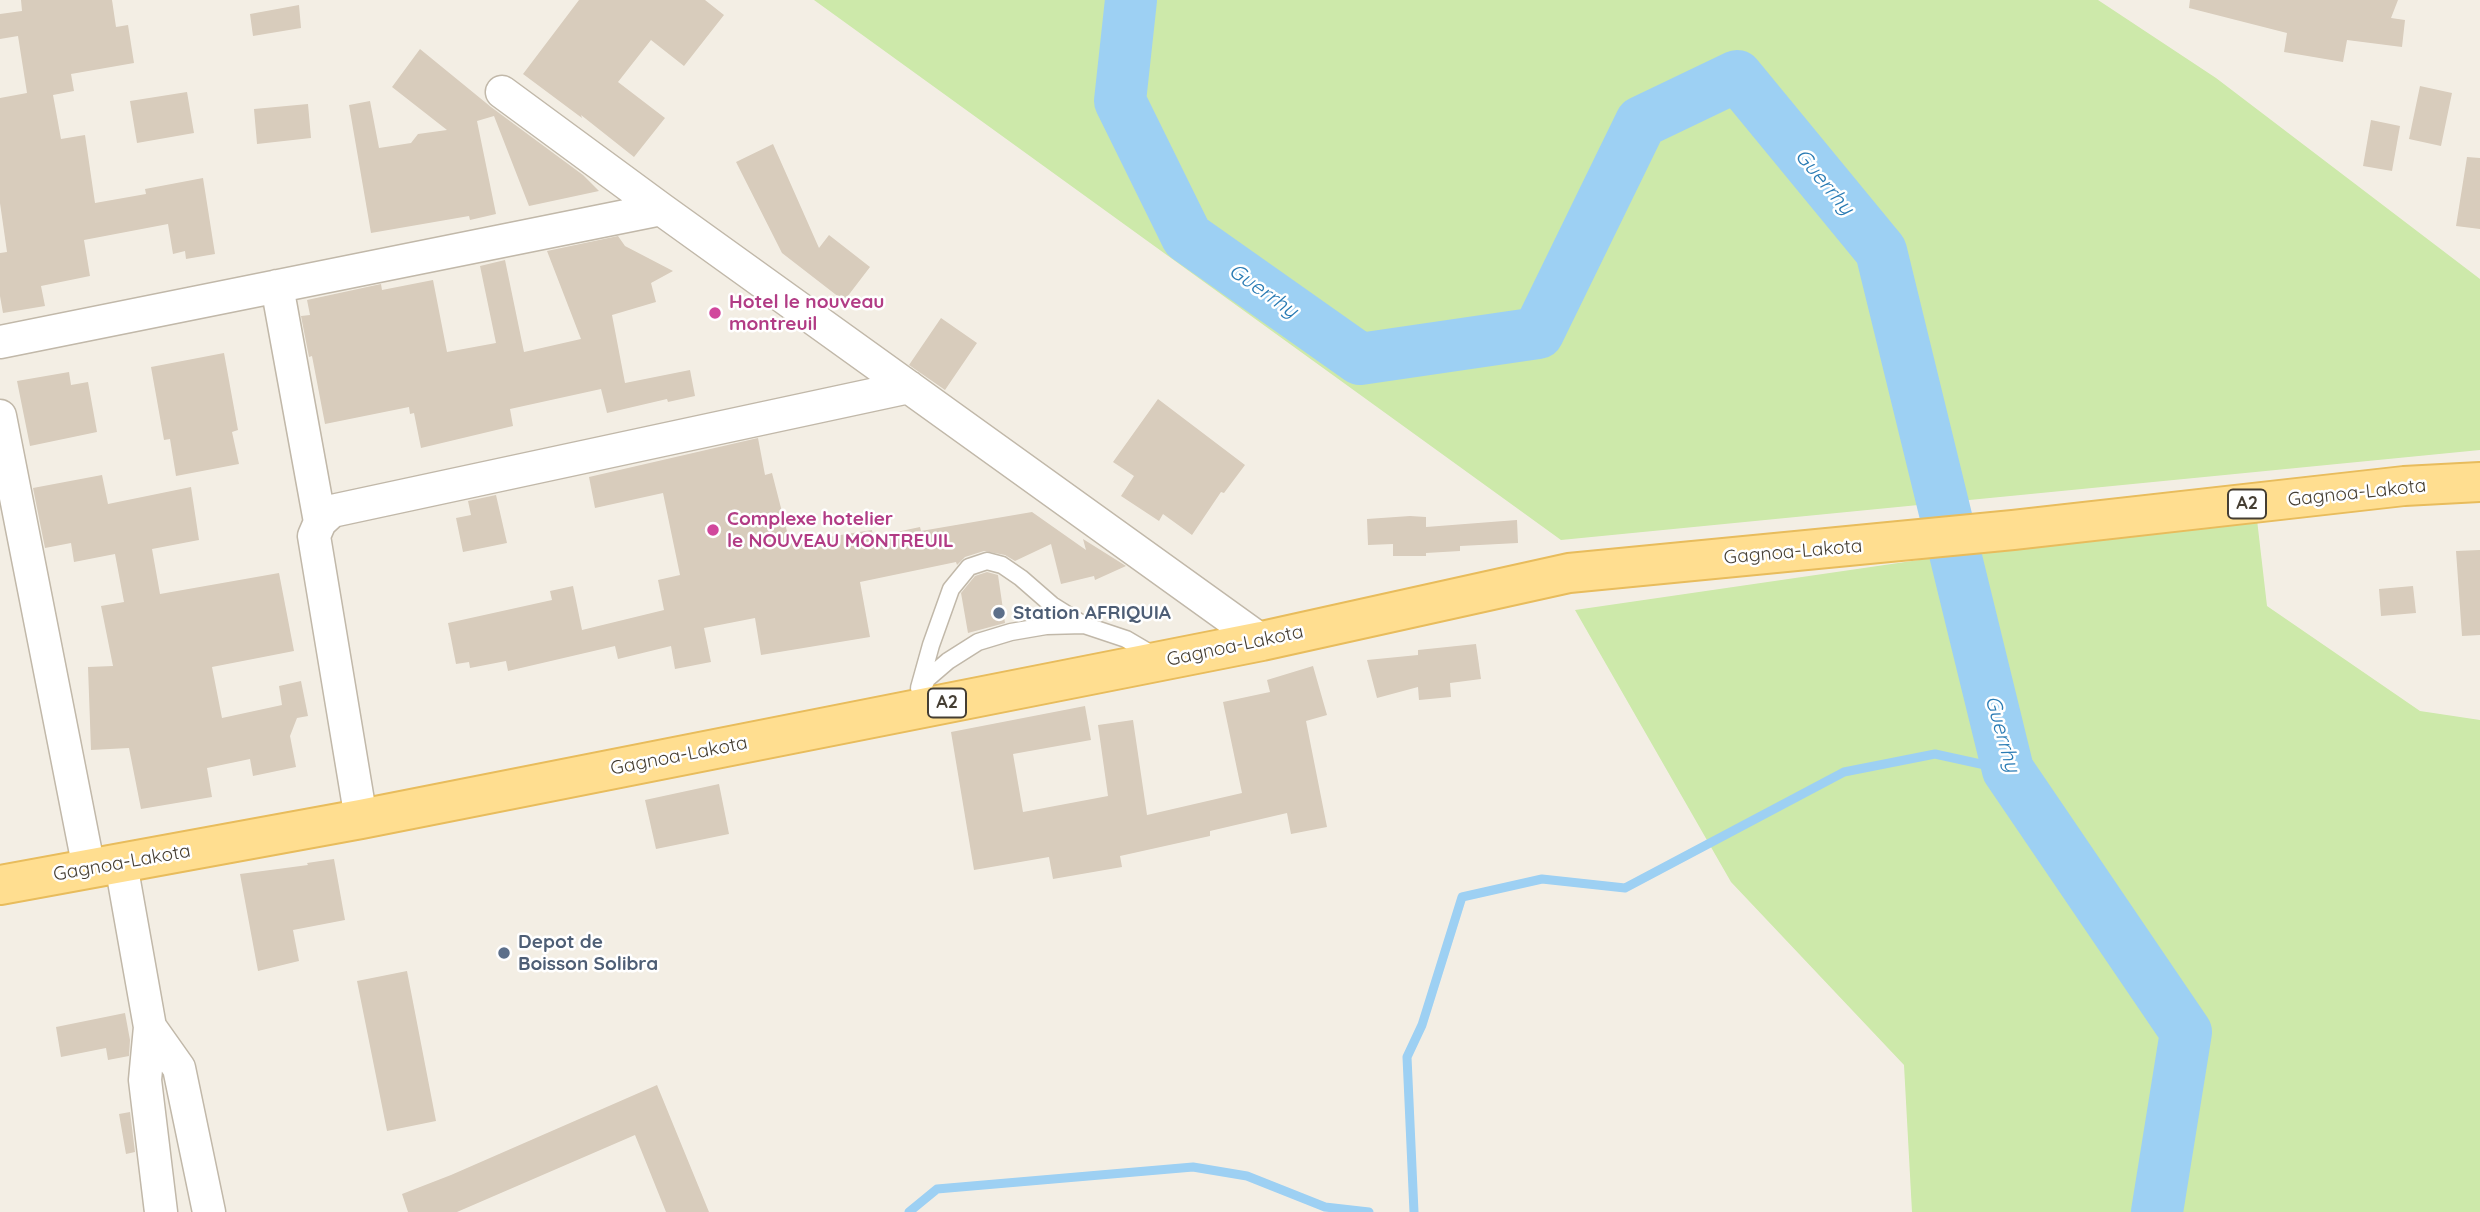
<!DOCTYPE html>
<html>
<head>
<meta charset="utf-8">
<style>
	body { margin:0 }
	canvas { display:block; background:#f3eee4 }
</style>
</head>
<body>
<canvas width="2480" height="1212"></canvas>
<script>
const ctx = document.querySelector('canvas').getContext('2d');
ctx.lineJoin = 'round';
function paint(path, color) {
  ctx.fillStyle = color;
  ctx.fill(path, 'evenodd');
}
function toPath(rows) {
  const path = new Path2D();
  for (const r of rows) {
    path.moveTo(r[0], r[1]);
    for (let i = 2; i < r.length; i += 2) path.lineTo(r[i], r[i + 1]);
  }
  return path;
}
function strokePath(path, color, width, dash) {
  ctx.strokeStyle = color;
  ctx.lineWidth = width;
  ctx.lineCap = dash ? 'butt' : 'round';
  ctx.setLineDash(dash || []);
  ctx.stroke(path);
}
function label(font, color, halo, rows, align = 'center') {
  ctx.font = font + ' Quicksand,sans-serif';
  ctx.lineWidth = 5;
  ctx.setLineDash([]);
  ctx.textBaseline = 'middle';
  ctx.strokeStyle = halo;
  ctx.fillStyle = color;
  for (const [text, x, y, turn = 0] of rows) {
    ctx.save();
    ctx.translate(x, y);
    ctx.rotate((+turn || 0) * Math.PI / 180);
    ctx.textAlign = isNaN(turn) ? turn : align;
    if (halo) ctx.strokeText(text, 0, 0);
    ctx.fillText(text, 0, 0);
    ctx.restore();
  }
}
paint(toPath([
	[814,0,2098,0,2216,78,2480,279,2480,450,1561,540],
	[2256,511,2267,606,2420,711,2480,720,2480,1212,1912,1212,1904,1065,1731,882,1575,610]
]), '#cde9aa');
strokePath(toPath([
	[909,1212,937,1189,1193,1167,1247,1176,1325,1207,1369,1212],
	[1414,1212,1407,1057,1422,1025,1462,897,1542,879,1625,888,1844,772,1935,754,2008,770]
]), '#9dd0f3', 9);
strokePath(toPath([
	[1131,0,1120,101,1187,237,1360,359,1538,333,1641,122,1737,76,1881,251,2008,770,2186,1032,2157,1212]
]), '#9dd0f3', 52);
paint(toPath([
	[21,0,112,0,116,27,128,25,134,63,71,74,74,91,53,95,61,139,85,135,95,203,146,194,145,189,203,178,215,254,186,259,185,251,173,254,168,224,84,240,90,276,41,286,45,306,3,313,0,296,0,253,7,252,0,203,0,98,27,93,18,36,0,39,0,14,22,11],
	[579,0,705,0,724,15,684,66,651,40,618,82,665,118,634,157,581,115,582,118,523,74],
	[2190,0,2398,0,2391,18,2405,20,2402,47,2347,40,2343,62,2284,52,2287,33,2189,8],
	[299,5,301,28,253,36,250,14],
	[420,49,491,107,583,175,599,191,529,206,494,116,477,121,496,214,470,220,469,216,371,233,349,105,370,101,379,148,411,143,418,134,447,130,392,87],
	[2420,86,2452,93,2441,146,2409,139],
	[187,92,194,133,137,143,130,101],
	[308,104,311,138,257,144,254,109],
	[2371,120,2400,126,2392,171,2363,166],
	[773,144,819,248,829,235,870,267,844,301,782,253,736,162],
	[2467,157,2480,158,2480,229,2456,226],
	[618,236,625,246,673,271,651,283,656,302,612,315,625,383,690,370,695,396,668,402,667,399,607,413,601,389,510,409,513,426,421,448,414,413,410,414,409,407,325,424,312,356,309,357,301,316,310,315,307,300,381,284,382,290,433,280,447,352,496,343,480,266,505,260,524,352,581,339,547,251],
	[941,318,977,343,945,390,909,365],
	[224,353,238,430,232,432,239,464,176,476,170,439,164,440,151,367],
	[69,372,71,385,88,382,97,432,30,446,17,381],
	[1158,399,1245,465,1224,493,1221,492,1192,535,1163,514,1159,521,1121,496,1134,476,1113,462],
	[758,438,765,475,772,473,790,543,872,530,873,537,920,527,921,531,1032,512,1086,550,1083,539,1126,566,1095,580,1094,576,1061,584,1051,544,1015,561,1005,555,984,551,965,557,957,565,956,562,860,582,870,637,761,655,755,618,704,628,711,662,675,669,671,646,618,659,615,646,508,671,506,661,470,668,469,662,456,664,448,623,552,600,550,591,573,586,582,630,664,610,658,580,680,575,663,493,595,508,589,477],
	[102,475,108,504,191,487,199,540,152,549,160,594,279,573,294,651,212,667,222,718,282,705,279,686,301,681,308,716,297,718,290,736,296,767,253,776,250,759,207,768,212,797,141,809,129,748,91,750,88,667,113,666,101,606,124,602,115,554,74,562,71,543,45,548,33,488],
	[496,495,507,543,463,552,456,518,471,515,468,501],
	[1410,516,1426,517,1426,527,1517,520,1518,543,1460,546,1460,551,1426,553,1426,556,1393,556,1393,544,1368,545,1367,519],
	[2480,550,2480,635,2462,636,2456,551],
	[987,572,998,575,1005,623,968,633,961,593,975,576],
	[2413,586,2416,613,2381,616,2379,589],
	[1476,644,1481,679,1450,683,1451,697,1419,700,1418,687,1377,698,1367,660,1418,655,1418,650],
	[1313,666,1327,715,1306,721,1327,827,1291,834,1287,813,1210,831,1210,836,1120,856,1122,867,1053,879,1049,857,974,870,951,732,1085,706,1091,740,1013,754,1023,812,1108,796,1098,725,1133,720,1147,815,1242,793,1223,702,1270,692,1267,680],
	[719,784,729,834,656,849,645,800],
	[334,859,345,920,293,930,299,961,258,971,240,874,308,865,307,863],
	[407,971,436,1121,387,1131,357,981],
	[125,1013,130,1040,129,1056,108,1060,106,1048,61,1057,56,1027],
	[657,1085,709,1212,666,1212,635,1135,457,1212,408,1212,402,1194,451,1175],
	[130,1112,135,1152,126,1154,119,1114]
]), '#d8ccbc');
const lane = toPath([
	[919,688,931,645,951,589,969,567,987,561,1002,565,1021,578,1052,605,1084,625],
	[915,706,927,679,948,661,978,642,1011,632,1046,626,1084,625,1126,639,1155,656]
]);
const street = toPath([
	[502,92,661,209,1262,641],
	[277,286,320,522],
	[0,342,661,209],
	[0,416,89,869],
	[361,819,314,536,320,522,332,511,909,387],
	[121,864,150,1027,145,1080,161,1212],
	[150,1027,179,1068,209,1212]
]);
const primary = toPath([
	[0,885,361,819,1262,641,1569,573,2013,530,2404,486,2480,482]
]);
strokePath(lane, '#c1b8a9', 19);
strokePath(street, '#c1b8a9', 35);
strokePath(primary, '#e8bc5c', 42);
strokePath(lane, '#fff', 16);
strokePath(street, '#fff', 32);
strokePath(primary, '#ffde90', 38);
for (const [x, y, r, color] of [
	[715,313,7,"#d1479c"],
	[713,530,7,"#d1479c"],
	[999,613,7,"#5c6f8a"],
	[504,953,7,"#5c6f8a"]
]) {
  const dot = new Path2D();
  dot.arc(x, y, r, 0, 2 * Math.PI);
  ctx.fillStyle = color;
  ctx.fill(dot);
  strokePath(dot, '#fff', 2.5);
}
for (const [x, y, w] of [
	[2247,504,38],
	[947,703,38]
]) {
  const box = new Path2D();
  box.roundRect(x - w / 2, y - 14.5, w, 29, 5);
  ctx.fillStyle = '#fff';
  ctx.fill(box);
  strokePath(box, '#453e33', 2);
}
label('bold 18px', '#453e33', null, [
	["A2",2247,504],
	["A2",947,703]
]);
label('bold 19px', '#b23c85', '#fff', [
	["Hotel le nouveau",729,302],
	["montreuil",729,324],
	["Complexe hotelier",727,519],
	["le NOUVEAU MONTREUIL",727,541]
], 'left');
label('19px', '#453e33', '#fff', [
	["Gagnoa-Lakota",2357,493,-6],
	["Gagnoa-Lakota",1793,552,-5],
	["Gagnoa-Lakota",1235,646,-12],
	["Gagnoa-Lakota",679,756,-11],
	["Gagnoa-Lakota",122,863,-10]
]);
label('bold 19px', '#4e5e75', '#fff', [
	["Station AFRIQUIA",1013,613],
	["Depot de",518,942],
	["Boisson Solibra",518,964]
], 'left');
label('italic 21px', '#297bb4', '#fff', [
	["Guerrhy",1824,182,50],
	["Guerrhy",1263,291,35],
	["Guerrhy",2002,734,74]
]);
</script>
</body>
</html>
